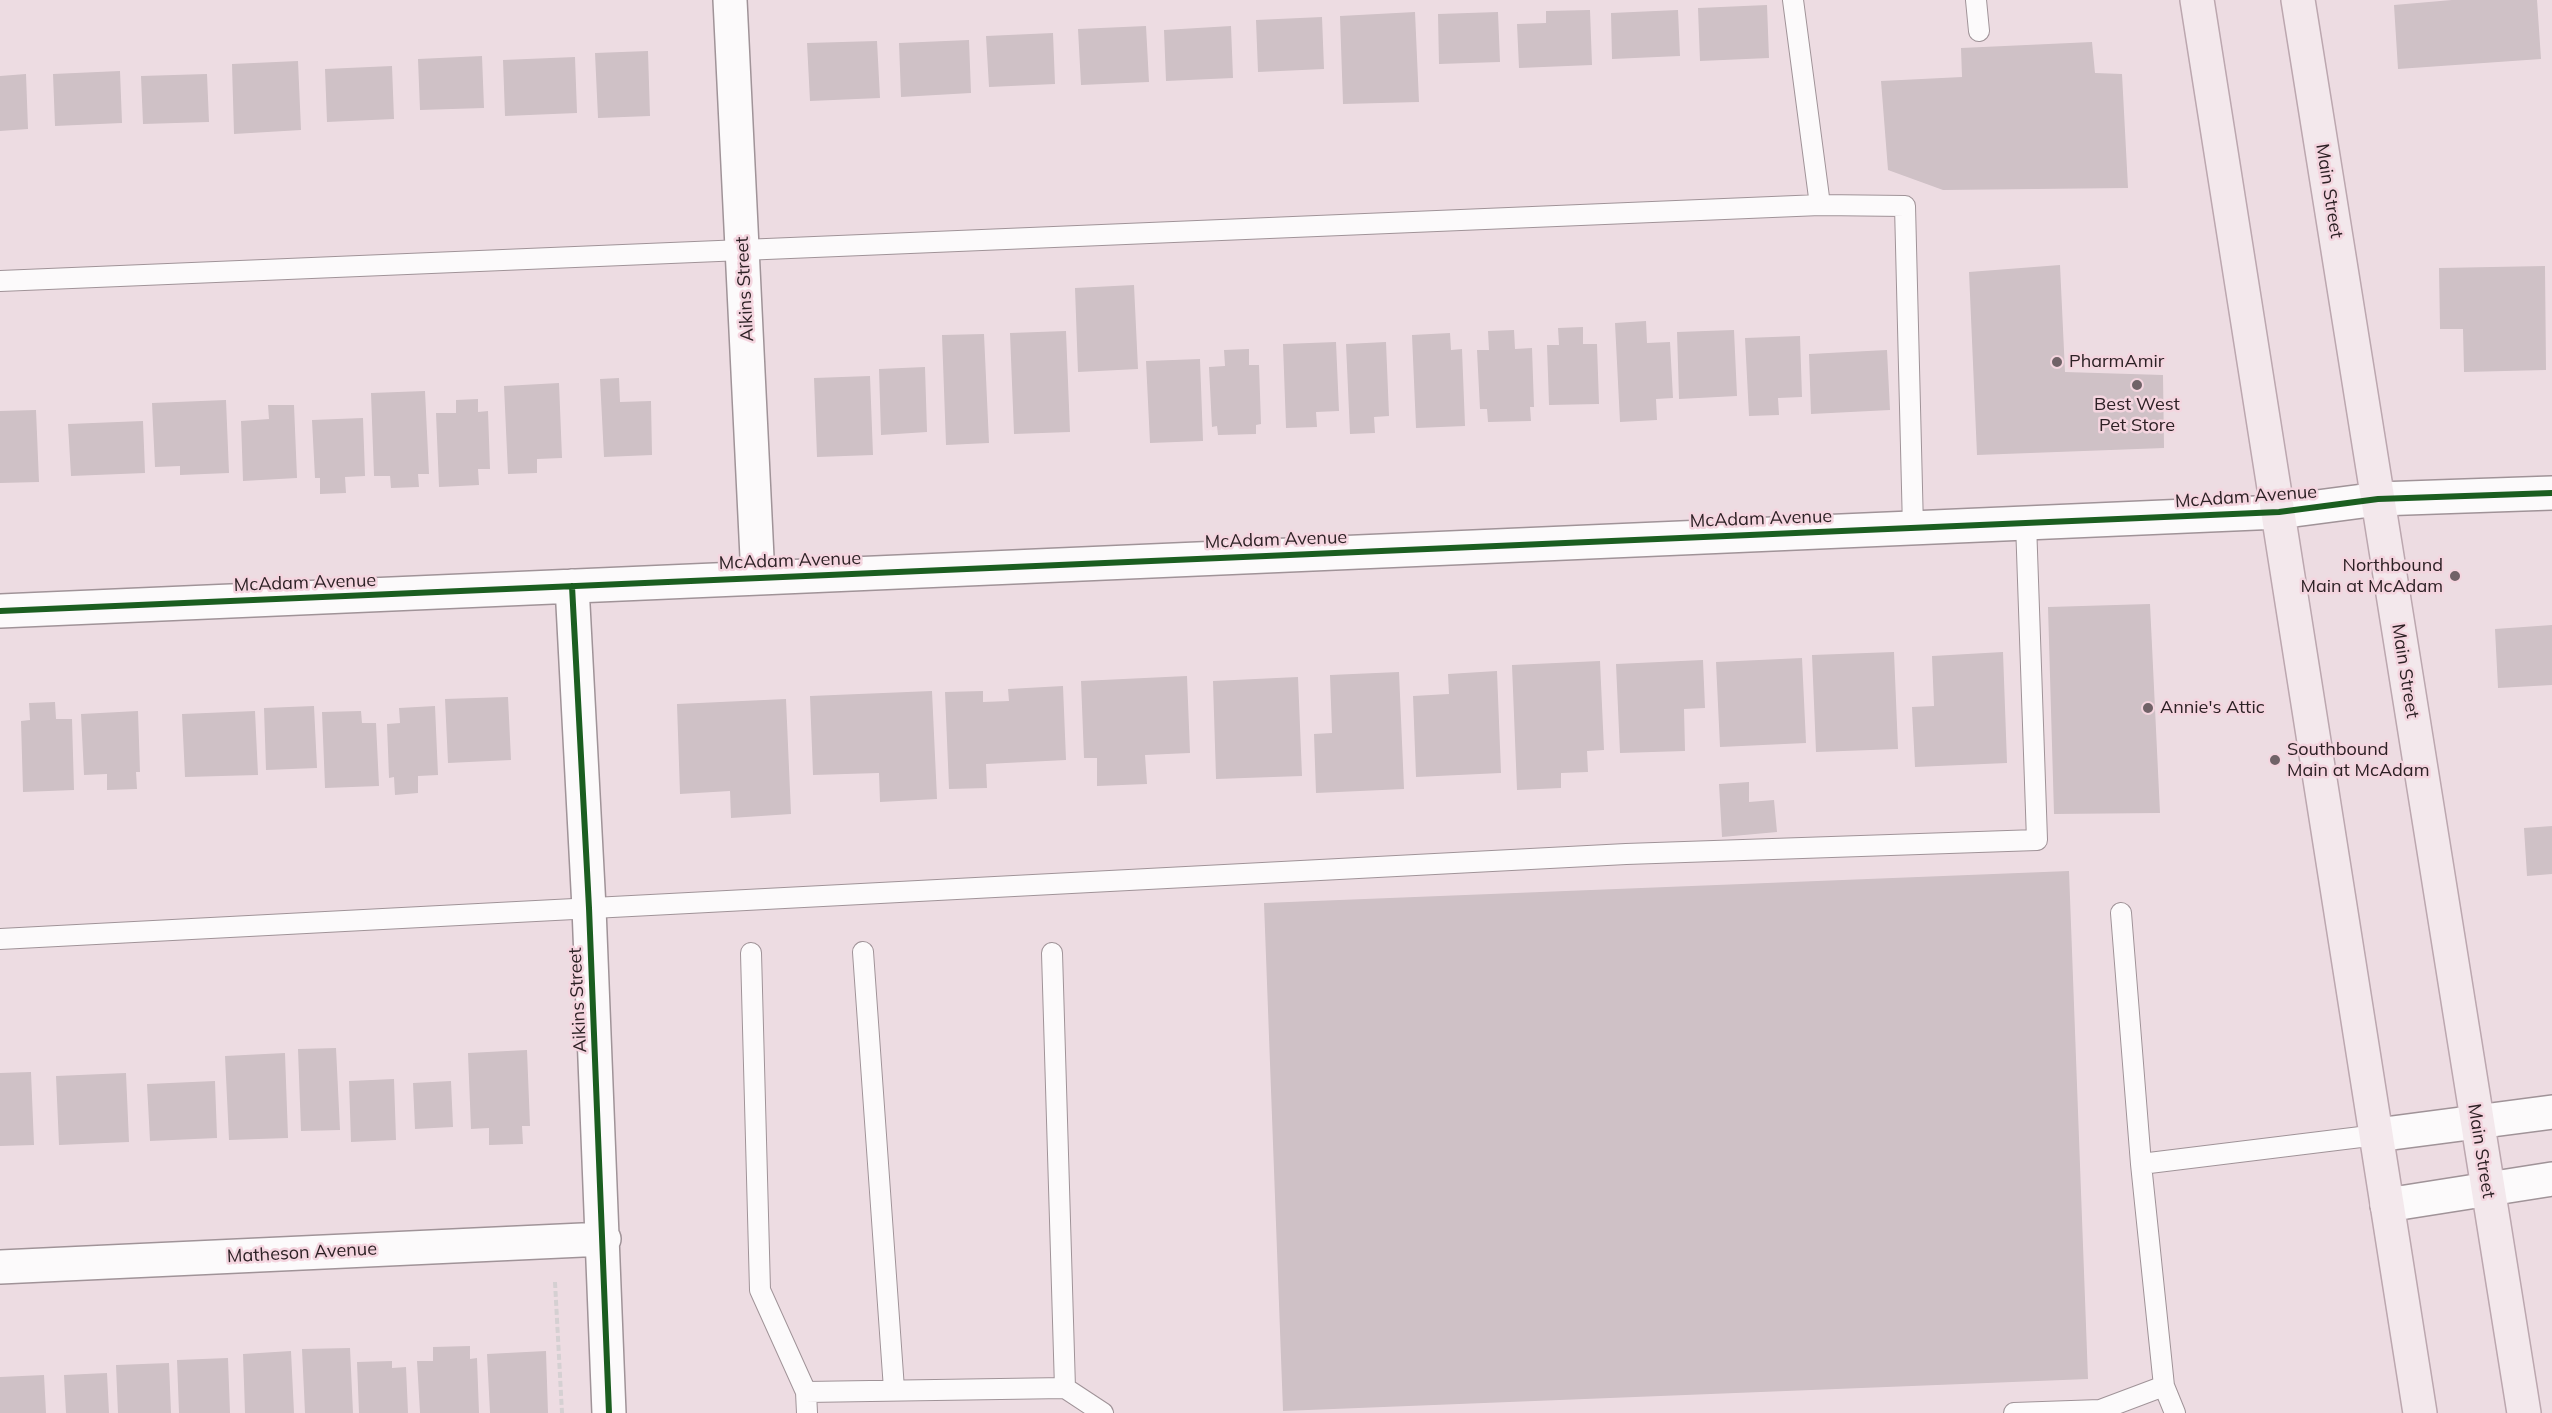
<!DOCTYPE html>
<html>
<head>
<meta charset="utf-8">
<style>
	body { margin:0 }
	canvas { display:block; background:#eddce2 }
</style>
</head>
<body>
<canvas width="2552" height="1413"></canvas>
<script>
const ctx = document.querySelector('canvas').getContext('2d');
ctx.lineJoin = 'round';
function paint(path, color) {
  ctx.fillStyle = color;
  ctx.fill(path, 'evenodd');
}
function toPath(rows) {
  const path = new Path2D();
  for (const r of rows) {
    path.moveTo(r[0], r[1]);
    for (let i = 2; i < r.length; i += 2) path.lineTo(r[i], r[i + 1]);
  }
  return path;
}
function strokePath(path, color, width, dash) {
  ctx.strokeStyle = color;
  ctx.lineWidth = width;
  ctx.lineCap = dash ? 'butt' : 'round';
  ctx.setLineDash(dash || []);
  ctx.stroke(path);
}
function label(font, color, halo, rows, align = 'center') {
  ctx.font = font + ' Mulish,sans-serif';
  ctx.lineWidth = 5;
  ctx.setLineDash([]);
  ctx.textBaseline = 'middle';
  ctx.strokeStyle = halo;
  ctx.fillStyle = color;
  for (const [text, x, y, turn = 0] of rows) {
    ctx.save();
    ctx.translate(x, y);
    ctx.rotate((+turn || 0) * Math.PI / 180);
    ctx.textAlign = isNaN(turn) ? turn : align;
    if (halo) ctx.strokeText(text, 0, 0);
    ctx.fillText(text, 0, 0);
    ctx.restore();
  }
}
paint(toPath([
	[2452,0,2537,0,2541,59,2398,69,2394,5],
	[1767,5,1769,58,1700,61,1698,8],
	[1590,10,1592,65,1519,68,1517,24,1546,23,1546,11],
	[1678,10,1680,56,1612,59,1611,13],
	[1415,12,1419,102,1343,104,1340,16],
	[1498,12,1500,62,1439,64,1438,14],
	[1322,17,1324,69,1258,72,1256,20],
	[1146,26,1149,82,1081,85,1078,29],
	[1231,26,1233,78,1166,81,1164,30],
	[1053,33,1055,84,989,87,986,36],
	[969,40,971,93,901,97,899,43],
	[877,41,880,98,810,101,807,43],
	[2092,42,2095,73,2122,74,2128,188,1943,190,1888,170,1881,81,1962,77,1961,48],
	[648,51,650,116,598,118,595,53],
	[482,56,484,108,420,110,418,59],
	[575,57,577,113,505,116,503,60],
	[298,61,301,130,234,134,232,64],
	[392,66,394,119,327,122,325,69],
	[120,71,122,123,55,126,53,74],
	[26,74,28,129,0,131,0,76],
	[207,74,209,122,143,124,141,76],
	[2060,265,2065,372,2163,375,2164,448,1977,455,1969,272],
	[2545,266,2546,370,2464,372,2463,329,2440,329,2439,268],
	[1134,285,1138,369,1078,372,1075,288],
	[1646,321,1647,343,1670,342,1673,398,1656,399,1657,420,1620,422,1615,323],
	[1583,327,1583,344,1597,344,1599,404,1549,405,1547,345,1559,345,1558,328],
	[1514,330,1515,349,1532,348,1534,407,1530,407,1531,421,1488,422,1487,409,1480,409,1477,350,1489,350,1488,331],
	[1734,330,1737,396,1679,399,1677,332],
	[1066,331,1070,432,1014,434,1010,333],
	[1450,333,1451,350,1462,349,1465,426,1416,428,1412,335],
	[984,334,989,443,946,445,942,335],
	[1800,336,1802,397,1778,398,1779,415,1749,416,1745,338],
	[1336,342,1339,411,1316,412,1317,427,1286,428,1283,344],
	[1386,342,1389,416,1374,417,1375,433,1350,434,1346,344],
	[1249,349,1249,365,1259,365,1261,424,1256,425,1256,434,1218,435,1217,426,1212,427,1209,367,1225,366,1224,350],
	[1887,350,1890,410,1811,414,1809,354],
	[1200,359,1203,441,1150,443,1146,361],
	[925,367,927,432,881,435,879,369],
	[870,376,873,455,817,457,814,378],
	[619,378,620,402,651,401,652,455,604,457,600,379],
	[559,383,562,458,537,459,537,473,508,474,504,386],
	[425,391,429,474,418,474,419,487,391,488,390,476,374,476,371,393],
	[478,399,478,412,488,411,490,469,478,469,479,485,439,487,436,413,456,413,456,400],
	[226,400,229,473,180,475,180,466,155,467,152,403],
	[268,405,294,405,297,478,243,481,241,421,269,419],
	[36,410,39,482,0,483,0,411],
	[363,418,365,476,345,477,346,493,320,494,320,478,315,478,312,420],
	[143,421,145,473,71,476,68,424],
	[2150,604,2160,813,2054,814,2048,607],
	[2552,625,2552,685,2498,688,2495,629],
	[1894,652,1898,749,1816,752,1812,655],
	[2003,652,2007,763,1915,767,1912,707,1934,706,1932,656],
	[1802,658,1806,743,1720,747,1716,662],
	[1703,660,1705,708,1684,709,1685,751,1620,753,1616,664],
	[1600,661,1604,750,1587,751,1588,772,1561,773,1561,788,1517,790,1512,665],
	[1497,671,1501,773,1416,777,1413,696,1449,694,1448,674],
	[1399,672,1404,789,1316,793,1314,734,1332,733,1330,675],
	[1187,676,1190,753,1145,755,1147,784,1097,786,1097,758,1084,758,1081,681],
	[1298,677,1302,776,1216,779,1213,681],
	[1063,686,1066,760,986,764,987,788,949,789,945,692,983,691,983,702,1009,701,1008,689],
	[932,691,937,799,880,802,879,773,813,775,810,696],
	[508,697,511,760,448,763,445,699],
	[786,699,791,814,731,818,730,791,680,794,677,704],
	[55,702,56,719,72,719,74,790,23,792,21,721,30,720,29,703],
	[314,706,317,768,266,770,264,708],
	[435,706,438,775,418,776,418,793,395,795,394,777,389,778,387,724,400,723,399,708],
	[138,711,140,772,136,772,137,789,107,790,107,774,84,775,81,714],
	[255,711,258,775,185,777,182,714],
	[361,711,362,723,376,723,379,786,325,788,322,712],
	[1749,782,1749,802,1774,800,1777,832,1722,837,1719,784],
	[2552,826,2552,874,2527,876,2524,828],
	[2069,871,2088,1379,1283,1411,1264,903],
	[336,1048,340,1130,301,1131,298,1049],
	[527,1050,530,1126,522,1126,523,1144,489,1145,489,1128,471,1129,468,1053],
	[285,1053,288,1138,229,1140,225,1056],
	[31,1072,34,1145,0,1146,0,1073],
	[126,1073,129,1142,59,1145,56,1076],
	[394,1079,396,1140,351,1142,349,1081],
	[215,1081,217,1138,150,1141,147,1084],
	[451,1081,453,1127,415,1129,413,1083],
	[470,1346,470,1359,477,1358,479,1413,420,1413,417,1361,433,1361,433,1347],
	[350,1348,353,1413,305,1413,302,1349],
	[291,1351,294,1413,245,1413,243,1354],
	[546,1351,548,1413,490,1413,487,1354],
	[228,1358,230,1413,179,1413,177,1360],
	[392,1361,392,1368,406,1367,408,1413,359,1413,357,1362],
	[169,1363,171,1413,118,1413,116,1365],
	[107,1373,109,1413,66,1413,64,1375],
	[44,1375,46,1413,0,1413,0,1377]
]), '#cfc1c6');
const service = toPath([
	[1793,0,1820,205,1905,206,1913,528],
	[1976,0,1979,31],
	[0,281,1820,205],
	[2121,913,2141,1164,2377,1135],
	[0,939,1626,854,2037,840,2026,523],
	[863,952,894,1389],
	[751,953,760,1290,806,1392],
	[1052,953,1065,1388,1103,1413],
	[2141,1164,2164,1386,2175,1413],
	[807,1413,806,1392,1065,1388],
	[2014,1413,2100,1410,2164,1386]
]);
const minor = toPath([
	[730,0,758,578],
	[572,586,589,908,609,1413],
	[0,611,2279,512,2378,499,2552,493],
	[2377,1135,2552,1112],
	[2387,1205,2552,1179],
	[0,1267,604,1239]
]);
const primary = toPath([
	[2197,0,2420,1413],
	[2298,0,2524,1413]
]);
strokePath(service, '#a09398', 22);
strokePath(minor, '#a09398', 36);
strokePath(primary, '#bca7af', 36);
strokePath(toPath([
	[555,1282,562,1413]
]), '#d5d0d2', 4, [6, 3]);
strokePath(service, '#fcfafb', 20);
strokePath(minor, '#fcfafb', 33);
strokePath(primary, '#f3e8ec', 33);
strokePath(toPath([
	[572,586,589,908,609,1413],
	[0,611,2279,512,2378,499,2552,493]
]), '#1b5e20', 6);
for (const [x, y, r, color] of [
	[2057,362,6,"#706267"],
	[2137,385,6,"#706267"],
	[2455,576,6,"#706267"],
	[2148,708,6,"#706267"],
	[2275,760,6,"#706267"]
]) {
  const dot = new Path2D();
  dot.arc(x, y, r, 0, 2 * Math.PI);
  ctx.fillStyle = color;
  ctx.fill(dot);
  strokePath(dot, '#f4d5df', 2);
}
label('18px', '#2d2125', '#f4d5df', [
	["Main Street",2329,191,81],
	["Aikins Street",745,289,-93],
	["McAdam Avenue",2246,497,-4],
	["McAdam Avenue",1761,519,-2],
	["McAdam Avenue",1276,540,-2],
	["McAdam Avenue",790,561,-2],
	["McAdam Avenue",305,583,-2],
	["Main Street",2405,671,81],
	["Aikins Street",578,1000,-93],
	["Main Street",2481,1151,81],
	["Matheson Avenue",302,1253,-3]
]);
label('18px', '#2d2125', '#f4d5df', [
	["PharmAmir",2069,362],
	["Best West",2137,405,"center"],
	["Pet Store",2137,426,"center"],
	["Northbound",2443,566,"right"],
	["Main at McAdam",2443,587,"right"],
	["Annie's Attic",2160,708],
	["Southbound",2287,750],
	["Main at McAdam",2287,771]
], 'left');
</script>
</body>
</html>
